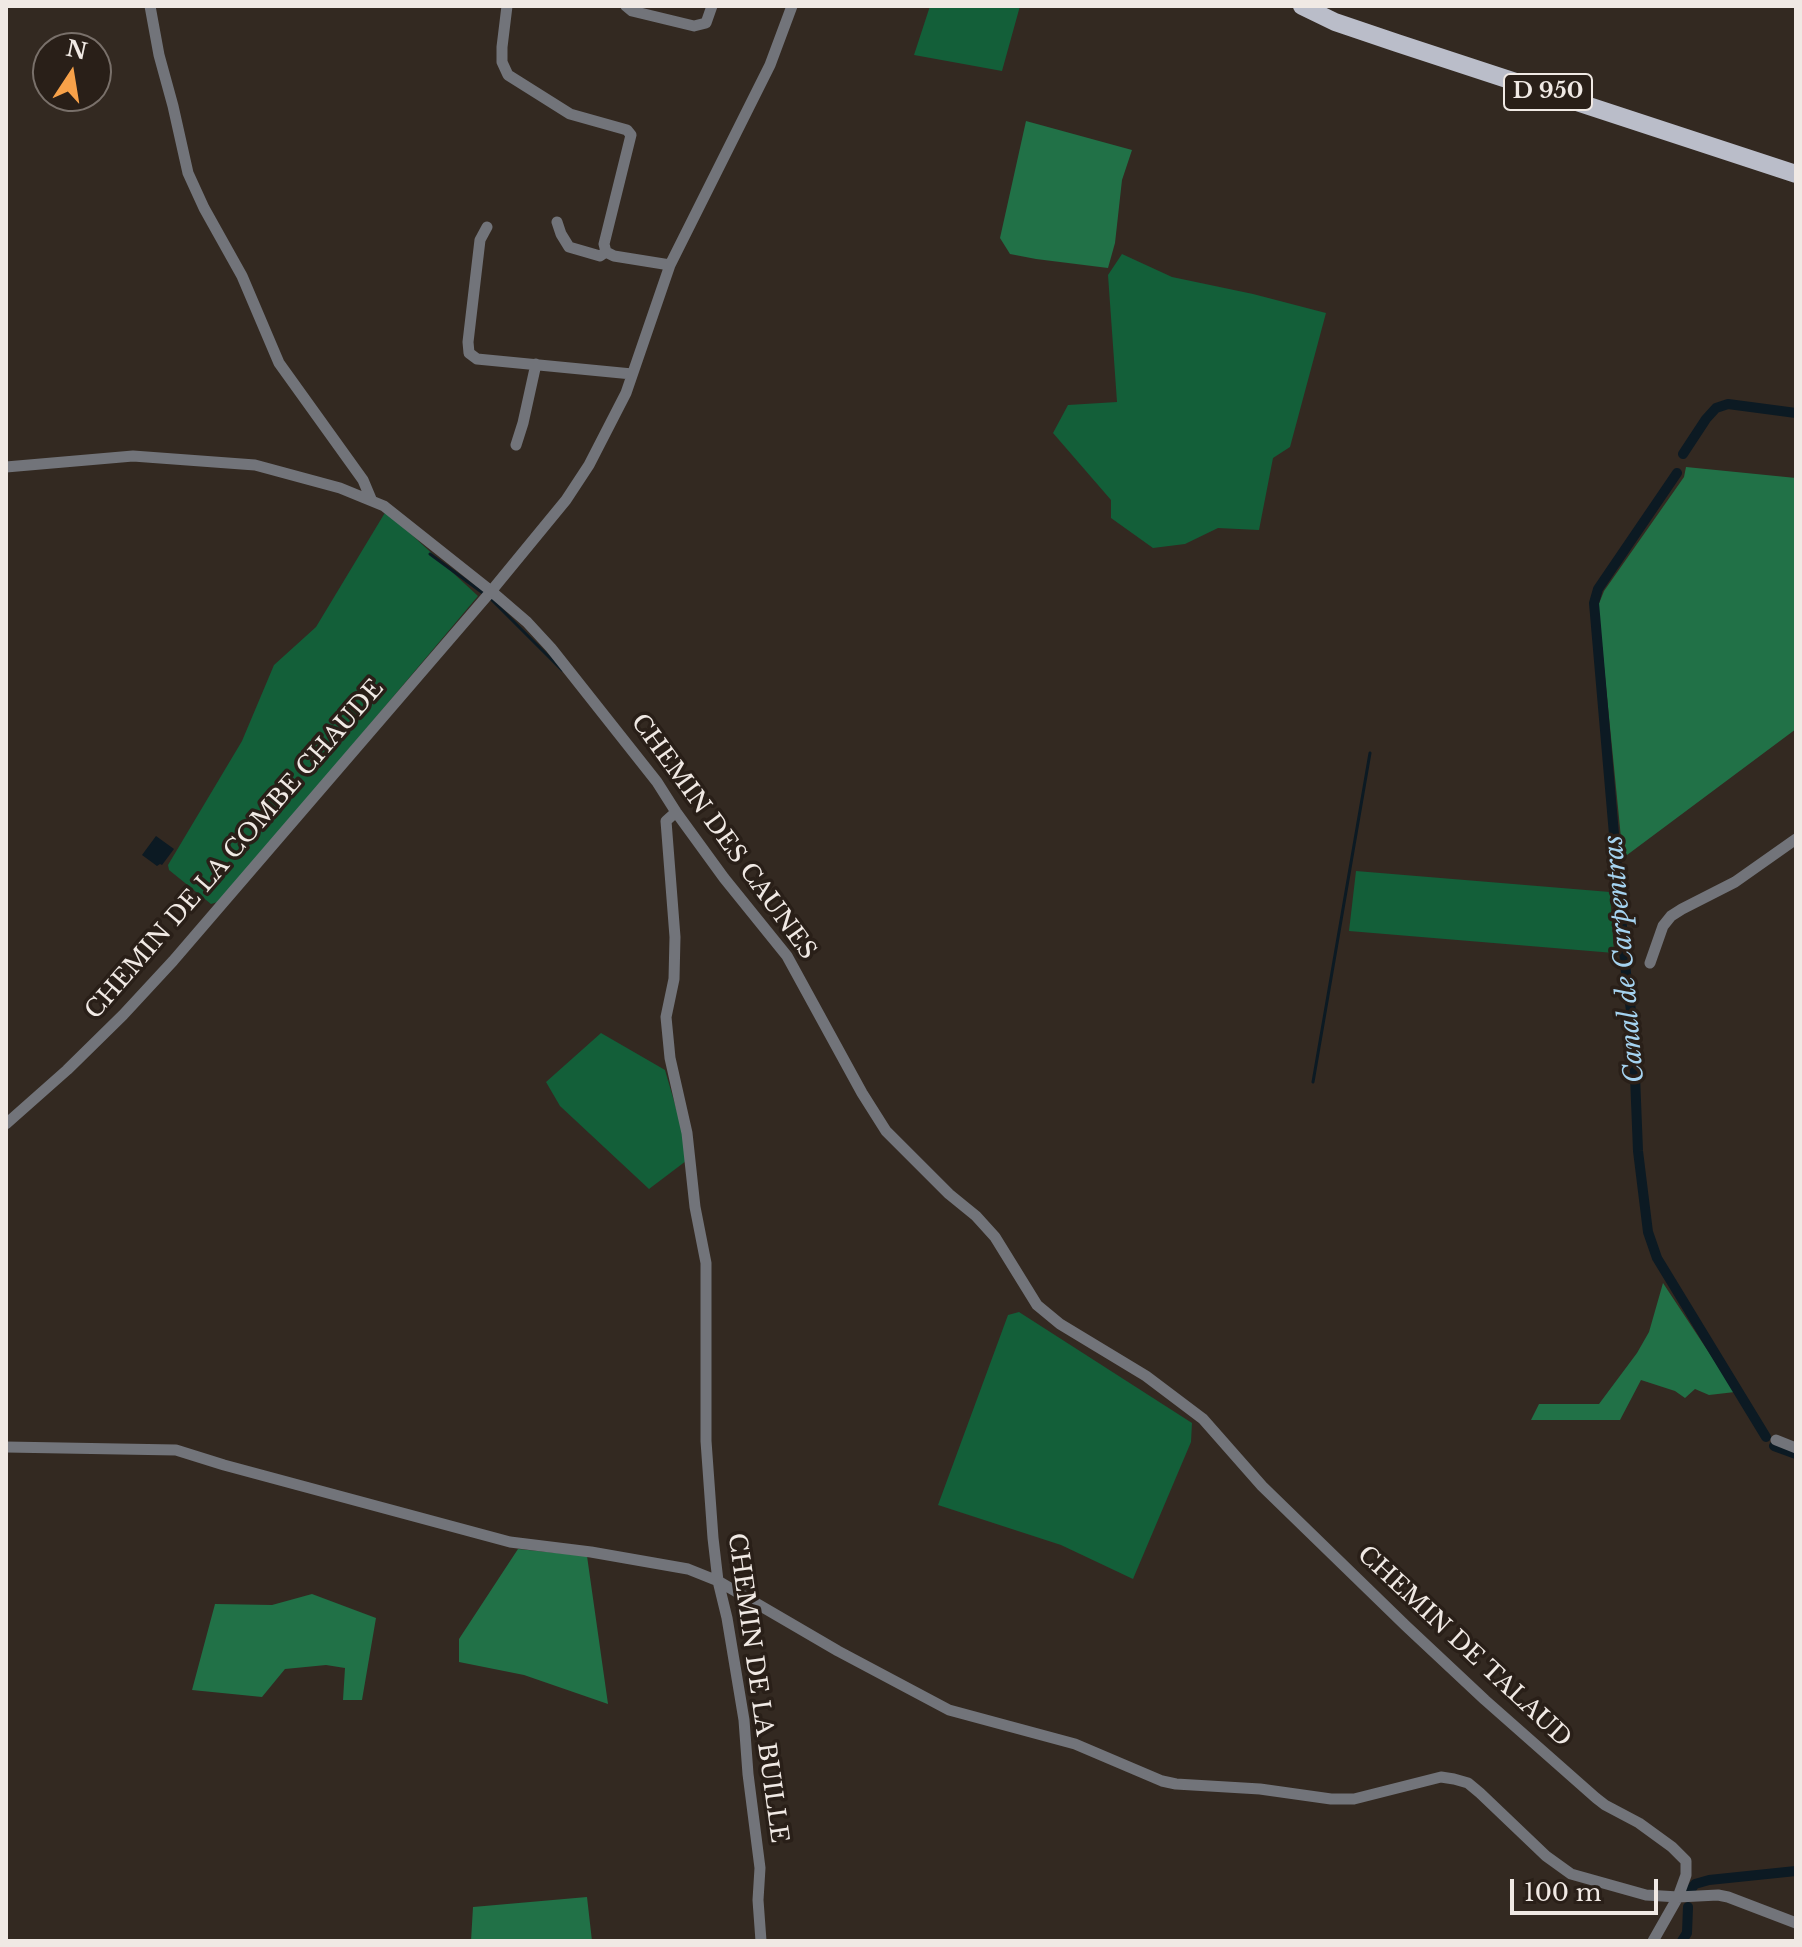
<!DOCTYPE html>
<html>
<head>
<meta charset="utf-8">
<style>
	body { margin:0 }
	#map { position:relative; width:1802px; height:1947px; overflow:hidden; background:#332921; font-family:"Libre Baskerville",serif }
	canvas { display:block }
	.frame { position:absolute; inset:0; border:8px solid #f0e9e4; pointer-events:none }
	.north { position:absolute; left:32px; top:32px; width:80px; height:80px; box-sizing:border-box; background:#291f18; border:2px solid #79706a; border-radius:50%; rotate:12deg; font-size:22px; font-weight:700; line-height:32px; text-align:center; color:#f0e9e4 }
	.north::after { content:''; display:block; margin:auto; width:28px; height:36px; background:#f7a149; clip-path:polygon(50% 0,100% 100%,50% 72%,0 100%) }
	.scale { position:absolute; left:1510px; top:1879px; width:148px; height:36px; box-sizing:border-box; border:4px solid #f0e9e4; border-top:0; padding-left:10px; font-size:24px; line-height:28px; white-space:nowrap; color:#f0e9e4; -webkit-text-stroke:6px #291f18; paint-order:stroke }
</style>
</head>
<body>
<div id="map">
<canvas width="1802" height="1947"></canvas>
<div class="frame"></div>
<div class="north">N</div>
<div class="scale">100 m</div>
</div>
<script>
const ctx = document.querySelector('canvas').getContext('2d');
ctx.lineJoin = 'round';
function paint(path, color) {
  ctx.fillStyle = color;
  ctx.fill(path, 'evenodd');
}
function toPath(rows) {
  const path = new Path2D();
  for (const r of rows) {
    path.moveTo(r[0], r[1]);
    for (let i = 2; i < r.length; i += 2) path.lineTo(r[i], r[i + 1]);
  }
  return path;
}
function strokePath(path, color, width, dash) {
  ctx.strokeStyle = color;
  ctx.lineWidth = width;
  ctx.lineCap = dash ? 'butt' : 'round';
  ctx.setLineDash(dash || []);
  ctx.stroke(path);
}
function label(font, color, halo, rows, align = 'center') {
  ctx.font = font + ' "Libre Baskerville",serif';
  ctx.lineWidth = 7;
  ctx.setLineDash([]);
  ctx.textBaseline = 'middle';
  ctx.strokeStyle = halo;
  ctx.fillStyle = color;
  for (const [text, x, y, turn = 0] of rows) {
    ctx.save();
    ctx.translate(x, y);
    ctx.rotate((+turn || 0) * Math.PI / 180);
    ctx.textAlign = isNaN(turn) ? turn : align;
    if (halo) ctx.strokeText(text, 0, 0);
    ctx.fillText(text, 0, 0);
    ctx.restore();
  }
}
paint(toPath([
	[930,6,1020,6,1002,71,914,55],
	[1122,254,1172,277,1253,294,1326,313,1290,447,1273,458,1259,530,1218,528,1185,544,1153,548,1111,518,1111,500,1053,433,1068,405,1117,402,1108,275],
	[386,511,478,596,221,901,211,904,169,870,168,865,242,741,274,665,316,627],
	[1356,871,1610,892,1614,953,1349,931],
	[601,1033,665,1070,683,1132,686,1161,649,1189,560,1106,546,1082],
	[1019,1312,1192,1423,1191,1442,1133,1579,1061,1545,938,1505,1008,1315]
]), '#135f39');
paint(toPath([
	[1026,121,1132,150,1122,180,1115,243,1108,268,1036,259,1010,254,1000,238],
	[1686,467,1796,478,1796,729,1623,858,1598,606,1604,591,1684,477],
	[1663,1283,1735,1392,1709,1395,1695,1389,1685,1398,1675,1391,1641,1380,1620,1420,1531,1420,1539,1404,1599,1404,1637,1353,1649,1332],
	[518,1549,587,1556,608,1704,524,1675,459,1662,459,1639],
	[312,1594,376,1618,362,1700,343,1700,345,1668,326,1665,285,1669,262,1697,192,1690,215,1604,272,1605],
	[587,1897,592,1941,471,1941,473,1907]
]), '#217147');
paint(toPath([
	[156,836,174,849,162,865,160,864,157,866,142,855]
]), '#0c1a23');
strokePath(toPath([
	[430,554,491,599,562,670],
	[1313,1082,1370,753]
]), '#0c1a23', 3);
strokePath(toPath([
	[1683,454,1706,419,1716,408,1728,404,1796,413],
	[1677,473,1598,589,1594,603,1626,973,1633,1026,1638,1151,1648,1232,1657,1258,1766,1437],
	[1774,1446,1796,1454],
	[1688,1893,1695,1884,1709,1880,1796,1871],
	[1682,1941,1687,1933,1688,1907]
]), '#0c1a23', 10);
strokePath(toPath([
	[150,6,159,55,173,106,188,173,204,208,242,276,279,363,363,480,371,499],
	[507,6,502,47,502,62,508,75,570,114,627,130,631,135,604,244,606,252,614,256,670,265],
	[626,6,632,11,694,26,706,23,712,6],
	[557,222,561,234,569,247,600,256,606,252],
	[487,227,480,240,468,342,469,353,477,359,632,374],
	[516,445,523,423,536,364],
	[6,467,133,456,255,465,340,488,384,506,491,591,527,622,551,648,657,782,676,812,724,878,787,956,862,1093,886,1131,949,1194,976,1216,995,1237,1037,1305,1060,1324,1146,1376,1203,1419,1262,1486,1406,1626,1485,1700,1596,1798,1605,1805,1639,1823,1672,1847,1686,1861,1686,1875,1678,1897,1646,1895,1571,1874,1546,1856,1480,1793,1468,1783,1454,1779,1441,1777,1354,1799,1331,1799,1260,1789,1176,1784,1162,1781,1075,1744,949,1710,838,1651,718,1581,688,1569,591,1552,510,1542,224,1465,176,1450,6,1447],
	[488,595,566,500,589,465,626,393,670,265,770,65,792,6],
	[676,812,666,821,675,937,674,979,666,1017,670,1058,687,1133,695,1207,706,1263,706,1441,713,1538,718,1581,727,1618,744,1720,748,1774,760,1868,758,1900,761,1941],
	[1650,963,1663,926,1671,916,1682,909,1735,882,1796,839],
	[6,1124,67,1070,123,1015,173,961,487,596],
	[1776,1440,1796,1448],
	[1653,1941,1678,1897,1718,1895,1728,1897,1796,1923]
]), '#72747a', 11);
strokePath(toPath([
	[1302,6,1335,22,1397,43,1796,174]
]), '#babdc9', 18);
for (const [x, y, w] of [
	[1548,92,88]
]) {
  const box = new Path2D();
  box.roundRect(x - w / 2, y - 18, w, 36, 6);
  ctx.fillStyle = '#291f18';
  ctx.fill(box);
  strokePath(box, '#f0e9e4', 2);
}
label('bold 22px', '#f0e9e4', null, [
	["D 950",1548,92]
]);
label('24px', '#f0e9e4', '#291f18', [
	["CHEMIN DES CAUNES",723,837,54],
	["CHEMIN DE LA COMBE CHAUDE",235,850,-49],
	["CHEMIN DE TALAUD",1464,1647,43],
	["CHEMIN DE LA BUILLE",757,1688,82]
]);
label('italic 26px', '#a5d3f0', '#291f18', [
	["Canal de Carpentras",1625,959,-95]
]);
</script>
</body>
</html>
